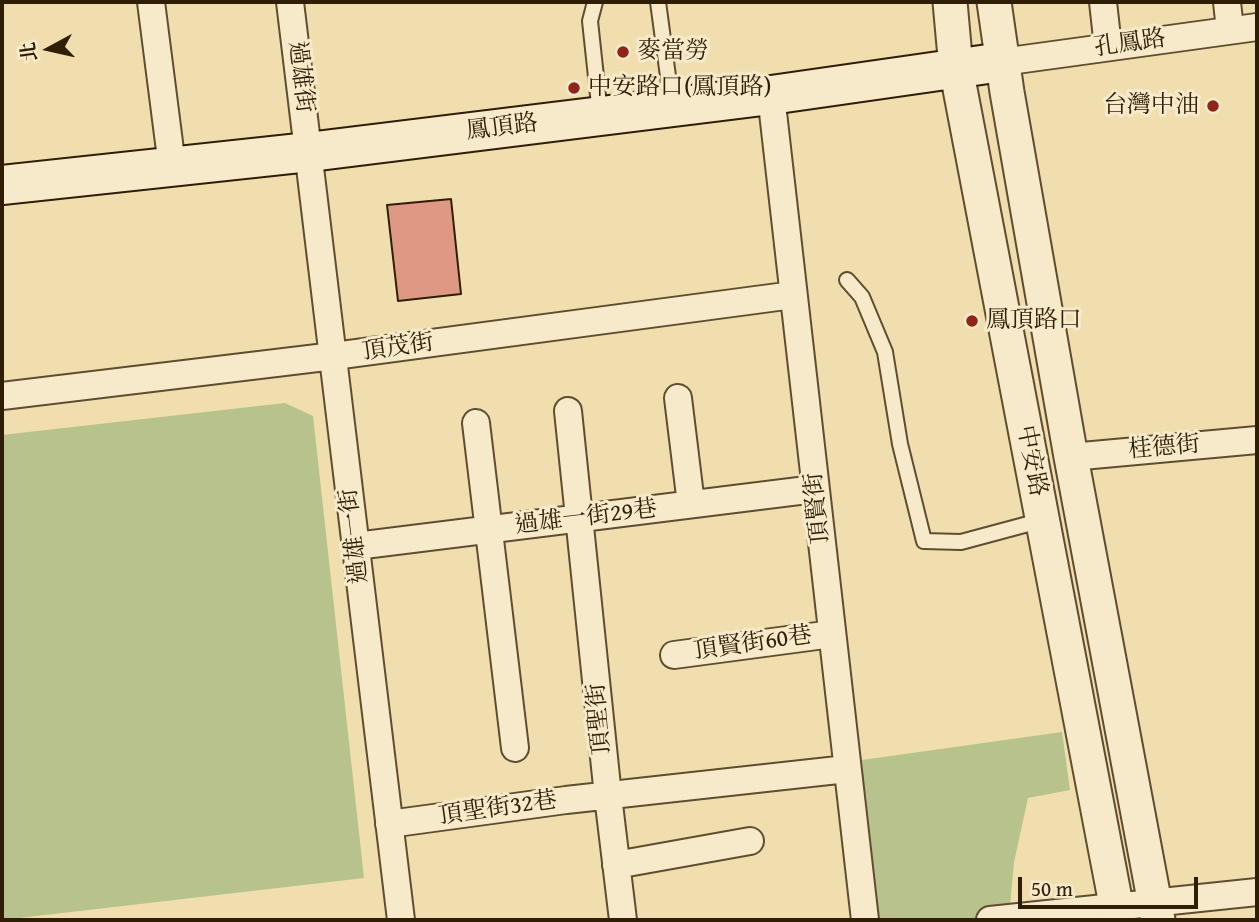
<!DOCTYPE html>
<html>
<head>
<meta charset="utf-8">
<style>
	body { margin:0 }
	#map { position:relative; width:1259px; height:922px; overflow:hidden; background:#f1deae; font-family:"Gentium Book Plus","Noto Serif TC",serif }
	canvas { display:block }
	.frame { position:absolute; inset:0; border:4px solid #301d05; pointer-events:none }
	.north { position:absolute; left:14px; top:14px; width:70px; height:70px; -webkit-text-stroke:5px #f6eaca; paint-order:stroke; rotate:262deg; font-size:19px; font-weight:700; line-height:28px; text-align:center; color:#301d05 }
	.north::after { content:''; display:block; margin:auto; width:24px; height:32px; background:#301d05; clip-path:polygon(50% 0,100% 100%,50% 72%,0 100%) }
	.scale { position:absolute; left:1018px; top:877px; width:180px; height:32px; box-sizing:border-box; border:4px solid #301d05; border-top:0; padding-left:9px; font-size:21px; line-height:24px; white-space:nowrap; color:#301d05; -webkit-text-stroke:5px #f6eaca; paint-order:stroke }
</style>
</head>
<body>
<div id="map">
<canvas width="1259" height="922"></canvas>
<div class="frame"></div>
<div class="north">北</div>
<div class="scale">50 m</div>
</div>
<script>
const ctx = document.querySelector('canvas').getContext('2d');
ctx.lineJoin = 'round';
function paint(path, color) {
  ctx.fillStyle = color;
  ctx.fill(path, 'evenodd');
}
function toPath(rows) {
  const path = new Path2D();
  for (const r of rows) {
    path.moveTo(r[0], r[1]);
    for (let i = 2; i < r.length; i += 2) path.lineTo(r[i], r[i + 1]);
  }
  return path;
}
function strokePath(path, color, width, dash) {
  ctx.strokeStyle = color;
  ctx.lineWidth = width;
  ctx.lineCap = dash ? 'butt' : 'round';
  ctx.setLineDash(dash || []);
  ctx.stroke(path);
}
function label(font, color, halo, rows, align = 'center') {
  ctx.font = font + ' "Gentium Book Plus","Noto Serif TC",serif';
  ctx.lineWidth = 6;
  ctx.setLineDash([]);
  ctx.textBaseline = 'middle';
  ctx.strokeStyle = halo;
  ctx.fillStyle = color;
  for (const [text, x, y, turn = 0] of rows) {
    ctx.save();
    ctx.translate(x, y);
    ctx.rotate((+turn || 0) * Math.PI / 180);
    ctx.textAlign = isNaN(turn) ? turn : align;
    if (halo) ctx.strokeText(text, 0, 0);
    ctx.fillText(text, 0, 0);
    ctx.restore();
  }
}
paint(toPath([
	[285,403,313,416,364,878,2,920,2,435],
	[1062,732,1070,790,1028,798,1014,862,1009,918,994,920,872,920,862,760]
]), '#b7c28c');
const building = toPath([
	[451,199,461,294,398,301,387,205,451,199]
]);
paint(building, '#de9884');
strokePath(building, '#301d05', 2);
const service = toPath([
	[595,2,590,21,600,114],
	[658,2,672,106],
	[847,280,862,297,885,352,900,444,924,541,961,542,1043,520]
]);
const minor = toPath([
	[151,2,172,166],
	[290,2,401,920],
	[1103,2,1108,47],
	[1227,2,1230,30],
	[1002,62,1257,27],
	[771,95,865,920],
	[2,396,334,356,793,295],
	[678,398,691,504],
	[568,411,608,796,623,920],
	[476,423,515,748],
	[1071,457,1257,440],
	[356,546,815,489],
	[674,655,832,634],
	[389,824,566,800,847,769],
	[616,865,750,841],
	[990,920,1257,892]
]);
const tertiary = toPath([
	[950,2,956,68,1119,920],
	[994,2,1007,92,1071,457,1158,920]
]);
const secondary = toPath([
	[2,185,309,152,601,116,771,95,1002,62]
]);
strokePath(service, '#604d2f', 18);
strokePath(minor, '#604d2f', 30);
strokePath(tertiary, '#604d2f', 37);
strokePath(secondary, '#301d05', 42);
strokePath(service, '#f6eaca', 14);
strokePath(minor, '#f6eaca', 26);
strokePath(tertiary, '#f6eaca', 33);
strokePath(secondary, '#f6eaca', 38);
for (const [x, y, r, color] of [
	[623,52,7,"#8f2418"],
	[574,88,7,"#8f2418"],
	[1213,106,7,"#8f2418"],
	[972,321,7,"#8f2418"]
]) {
  const dot = new Path2D();
  dot.arc(x, y, r, 0, 2 * Math.PI);
  ctx.fillStyle = color;
  ctx.fill(dot);
  strokePath(dot, '#f6eaca', 2.5);
}
label('24px', '#301d05', '#f6eaca', [
	["孔鳳路",1130,44,-8],
	["過雄街",300,77,83],
	["鳳頂路",502,128,-7],
	["頂茂街",398,348,-8],
	["桂德街",1164,448,-5],
	["中安路",1031,461,79],
	["頂賢街",818,508,-96],
	["過雄一街29巷",586,518,-7],
	["過雄一街",355,536,-97],
	["頂賢街60巷",753,644,-8],
	["頂聖街",600,719,-95],
	["頂聖街32巷",498,809,-8]
]);
label('24px', '#301d05', '#f6eaca', [
	["麥當勞",637,52],
	["中安路口(鳳頂路)",588,88],
	["台灣中油",1199,106,"right"],
	["鳳頂路口",986,321]
], 'left');
</script>
</body>
</html>
